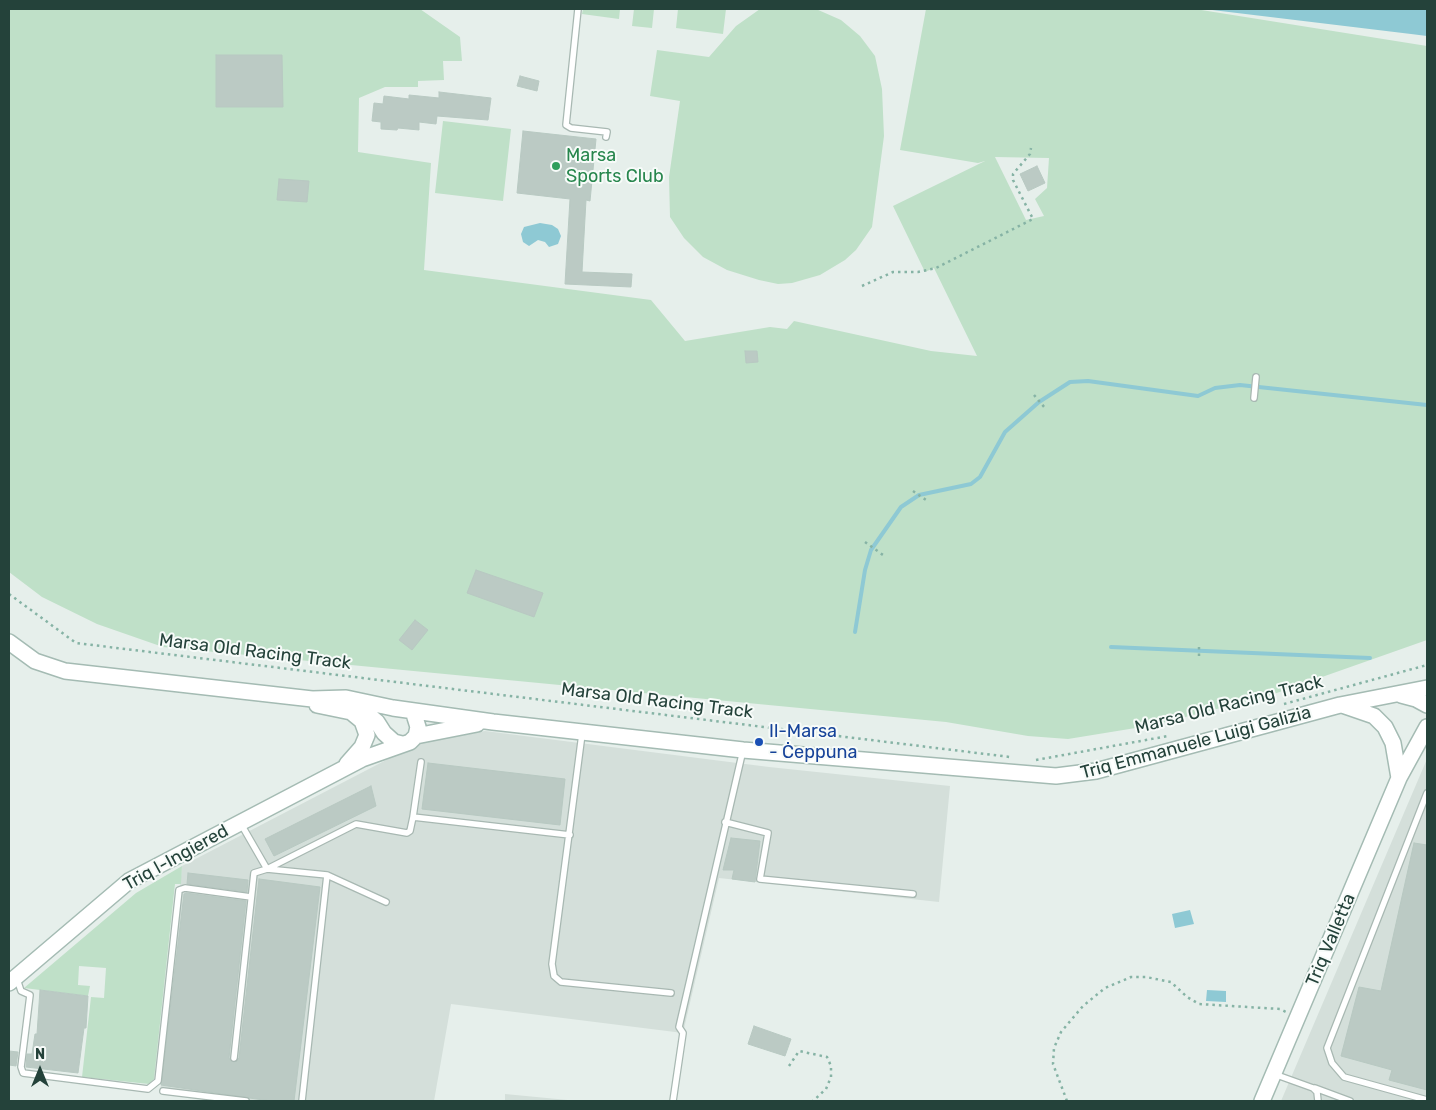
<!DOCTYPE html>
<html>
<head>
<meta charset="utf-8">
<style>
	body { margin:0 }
	#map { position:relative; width:1436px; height:1110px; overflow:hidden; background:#e6efeb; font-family:Rubik,sans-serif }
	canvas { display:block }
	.frame { position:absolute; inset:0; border:10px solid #24423a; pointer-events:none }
	.north { position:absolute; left:15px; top:1045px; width:50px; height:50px; -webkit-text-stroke:4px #f7fbf9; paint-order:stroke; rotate:0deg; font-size:14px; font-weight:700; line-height:20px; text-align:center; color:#24423a }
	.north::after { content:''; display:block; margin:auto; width:18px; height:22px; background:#24423a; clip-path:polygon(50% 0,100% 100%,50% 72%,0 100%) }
</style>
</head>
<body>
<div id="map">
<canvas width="1436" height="1110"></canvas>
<div class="frame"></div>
<div class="north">N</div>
</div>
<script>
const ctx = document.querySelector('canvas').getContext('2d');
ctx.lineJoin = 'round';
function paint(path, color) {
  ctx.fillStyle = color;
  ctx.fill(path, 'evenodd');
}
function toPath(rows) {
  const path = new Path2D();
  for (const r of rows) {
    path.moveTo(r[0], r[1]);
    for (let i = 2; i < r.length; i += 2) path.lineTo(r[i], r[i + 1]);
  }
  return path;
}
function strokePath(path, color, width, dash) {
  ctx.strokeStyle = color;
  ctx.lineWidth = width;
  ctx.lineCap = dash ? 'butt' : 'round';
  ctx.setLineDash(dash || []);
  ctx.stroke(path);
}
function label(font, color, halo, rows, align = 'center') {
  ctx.font = font + ' Rubik,sans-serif';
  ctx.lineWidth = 4;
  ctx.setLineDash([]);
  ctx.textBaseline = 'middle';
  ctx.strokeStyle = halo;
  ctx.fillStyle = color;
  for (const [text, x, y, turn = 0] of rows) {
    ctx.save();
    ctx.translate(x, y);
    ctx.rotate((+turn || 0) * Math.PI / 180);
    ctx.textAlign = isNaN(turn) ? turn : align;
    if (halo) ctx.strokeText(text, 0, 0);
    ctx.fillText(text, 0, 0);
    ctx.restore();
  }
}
paint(toPath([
	[485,731,769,767,950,786,939,902,719,878,683,1033,451,1004,434,1101,217,1101,160,1094,182,866,417,744],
	[1427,759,1427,1101,1281,1101],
	[505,1094,578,1101,505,1101]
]), '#d4dfda');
paint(toPath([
	[9,9,420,9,460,37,462,61,443,61,444,80,418,81,418,87,385,87,359,98,358,152,431,163,424,270,651,300,685,341,770,327,787,329,794,321,931,351,977,356,934,268,925,272,893,206,985,161,978,163,900,150,926,9,1195,9,1427,46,1427,640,1271,695,1154,725,1068,739,1028,736,946,722,163,647,97,624,42,597,9,572],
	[995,157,1049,158,1047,188,1035,199,1044,216,1026,220],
	[583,9,620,9,619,19,582,14],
	[634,9,654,9,652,28,632,26],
	[678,9,726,9,723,34,676,28],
	[760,9,816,9,841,20,860,36,875,56,882,89,884,136,872,227,856,250,845,260,820,275,792,283,778,284,759,280,727,270,703,257,684,238,670,217,669,177,680,101,650,96,657,50,709,57,736,26],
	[443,121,511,129,503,201,435,193],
	[182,866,181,884,175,884,154,1079,149,1084,82,1077,91,997,104,998,106,968,79,966,78,985,90,986,88,996,24,988,136,893]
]), '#bfe0c8');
paint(toPath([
	[1204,9,1427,9,1427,36,1411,34],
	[540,223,552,225,558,229,561,236,558,244,549,247,545,242,538,240,529,246,523,242,521,234,524,227],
	[1190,910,1194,924,1175,928,1172,914],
	[1207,990,1226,991,1226,1002,1206,1001]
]), '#8ec9d4');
strokePath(toPath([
	[855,632,865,570,871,550,901,507,919,495,971,484,980,477,1005,432,1039,402,1070,382,1088,381,1198,396,1215,388,1240,385,1427,405],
	[1111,647,1370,658]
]), '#8ec9d4', 4);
const building = toPath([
	[216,55,282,55,283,107,216,107,216,55],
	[520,76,539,81,537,91,517,86,520,76],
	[439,92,491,98,488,120,437,116,436,124,419,122,419,130,398,128,397,130,381,129,381,122,372,121,374,103,383,104,384,96,409,99,409,95,439,98,439,92],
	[523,131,596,139,590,201,586,200,582,272,632,274,631,287,565,284,570,199,517,193,523,131],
	[1037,166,1045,183,1028,191,1020,174,1037,166],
	[279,179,309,181,307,202,277,200,279,179],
	[745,351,757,351,758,362,746,363,745,351],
	[476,570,543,593,534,617,467,593,476,570],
	[415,620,428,630,412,650,399,640,415,620],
	[428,763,565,779,560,825,422,809,428,763],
	[371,786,376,806,274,856,265,839,371,786],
	[731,838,760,841,755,882,732,879,734,870,723,870,731,838],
	[1414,843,1427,845,1427,1090,1389,1080,1392,1070,1341,1056,1359,987,1381,991,1414,843],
	[188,873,248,880,247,892,187,884,188,873],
	[259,879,320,887,294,1101,270,1101,161,1085,184,894,186,893,246,901,229,1058,231,1061,235,1062,239,1058,259,879],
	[40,990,88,996,86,1028,84,1028,78,1073,26,1067,27,1054,32,1054,35,1034,37,1034,40,990],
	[754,1026,791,1039,785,1056,748,1044,754,1026],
	[9,1051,18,1052,16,1066,9,1065,9,1051]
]);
paint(building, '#bbcac4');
strokePath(building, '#b8c9c2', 1);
const lane = toPath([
	[578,9,566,125,571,128,607,132,606,137],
	[1254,398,1256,377],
	[582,734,552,964,554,976,561,982,671,993],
	[421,762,413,817,570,835],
	[1427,793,1327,1048,1332,1063,1344,1077,1427,1100],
	[725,822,768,833,760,879,913,894],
	[241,824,267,869,327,875,386,902],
	[17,979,21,991,30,995,21,1067,23,1073,148,1089,158,1081,179,890,185,888,251,897],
	[234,1058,254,873,267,869,356,824,407,833,410,831,413,817],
	[1274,1074,1313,1088,1317,1092,1318,1101],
	[1315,1088,1350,1101],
	[163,1091,246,1101],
	[302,1101,327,875],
	[673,1101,683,1033,679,1027,743,750]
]);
const secondary = toPath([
	[9,642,35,661,65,671,321,700],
	[1401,695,1416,699,1427,705],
	[312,699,346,698,393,708,493,722,743,750,1056,776,1096,771,1340,705,1427,688],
	[317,705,351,712,362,721,367,735,362,747,347,764],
	[1342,705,1374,716,1385,727,1393,743,1399,778],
	[349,706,364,711,377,722,384,733,394,742,402,744],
	[416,736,477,724],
	[9,983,129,881,362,759,410,742,416,736,418,727,413,711],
	[1262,1101,1399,778,1427,727]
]);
strokePath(lane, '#a8b8b2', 8);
strokePath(secondary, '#a4bbb3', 18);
strokePath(toPath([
	[862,286,893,272,918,272,936,268,1033,219,1013,180,1013,174,1030,154,1031,148],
	[1034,395,1045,408],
	[913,491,926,500],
	[865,542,883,555],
	[9,594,76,643,1010,757],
	[1199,656,1199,643],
	[1284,704,1427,665],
	[1036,760,1168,736],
	[789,1066,799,1051,827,1057,831,1066,831,1077,826,1089,813,1101],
	[1067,1101,1053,1064,1054,1048,1061,1032,1083,1006,1105,988,1131,977,1146,977,1171,982,1187,997,1199,1004,1280,1009,1286,1012]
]), '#86b3a5', 2.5, [2.5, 4]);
strokePath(lane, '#fff', 5.5);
strokePath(secondary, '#fff', 15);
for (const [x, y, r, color] of [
	[556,166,5,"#2e9e5b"],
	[759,742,5,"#1a4fb4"]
]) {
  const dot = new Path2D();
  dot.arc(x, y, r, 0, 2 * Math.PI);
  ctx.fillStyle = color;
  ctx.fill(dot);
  strokePath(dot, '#f7fbf9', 2);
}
label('18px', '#27864d', '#f7fbf9', [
	["Marsa",566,156],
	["Sports Club",566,177]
], 'left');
label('18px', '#24423a', '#f7fbf9', [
	["Marsa Old Racing Track",255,652,7],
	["Marsa Old Racing Track",657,701,7],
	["Marsa Old Racing Track",1229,705,-14],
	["Triq Emmanuele Luigi Galizia",1196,743,-15],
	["Triq l-Ingiered",176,858,-29],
	["Triq Valletta",1331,940,-67]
]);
label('18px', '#164399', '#f7fbf9', [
	["Il-Marsa",769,732],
	["- Ċeppuna",769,753]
], 'left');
</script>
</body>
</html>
